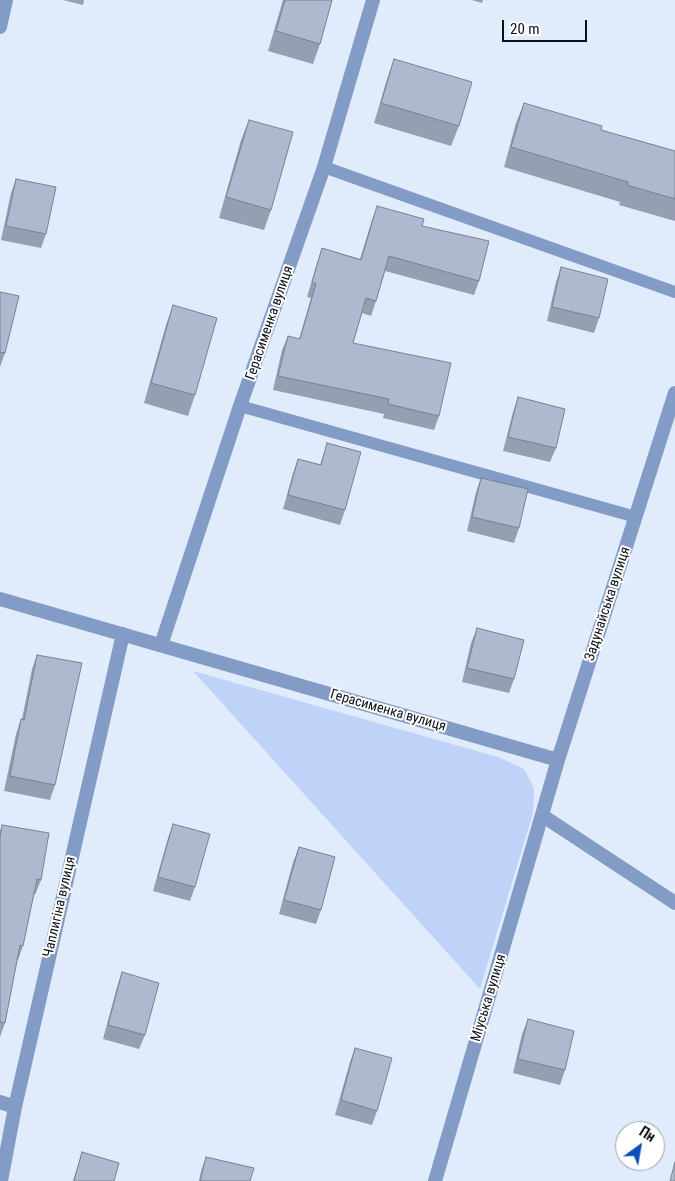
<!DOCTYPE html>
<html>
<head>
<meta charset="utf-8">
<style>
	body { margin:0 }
	#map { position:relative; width:675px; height:1181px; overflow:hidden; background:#e0ebfc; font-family:"Roboto Condensed",sans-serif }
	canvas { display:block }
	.north { position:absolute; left:615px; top:1121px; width:50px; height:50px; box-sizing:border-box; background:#fff; border:1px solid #9d9fa2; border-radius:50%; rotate:32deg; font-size:14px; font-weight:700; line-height:20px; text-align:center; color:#0b1017 }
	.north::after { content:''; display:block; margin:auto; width:18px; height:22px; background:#0e50bb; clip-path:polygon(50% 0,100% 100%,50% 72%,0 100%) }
	.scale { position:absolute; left:502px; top:20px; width:85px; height:22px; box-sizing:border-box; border:2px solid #0b1017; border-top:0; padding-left:6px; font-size:15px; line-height:18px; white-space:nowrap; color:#0b1017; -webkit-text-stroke:4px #fff; paint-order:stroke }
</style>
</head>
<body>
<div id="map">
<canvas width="675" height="1181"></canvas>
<div class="north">Пн</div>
<div class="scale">20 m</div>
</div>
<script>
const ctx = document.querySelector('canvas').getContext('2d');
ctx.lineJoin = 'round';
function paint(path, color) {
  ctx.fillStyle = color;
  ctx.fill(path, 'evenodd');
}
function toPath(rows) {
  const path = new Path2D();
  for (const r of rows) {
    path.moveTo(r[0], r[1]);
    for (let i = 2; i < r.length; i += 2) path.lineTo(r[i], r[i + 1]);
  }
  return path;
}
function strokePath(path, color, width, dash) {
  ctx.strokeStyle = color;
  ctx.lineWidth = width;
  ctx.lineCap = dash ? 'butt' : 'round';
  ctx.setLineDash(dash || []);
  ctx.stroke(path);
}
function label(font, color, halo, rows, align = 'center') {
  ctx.font = font + ' "Roboto Condensed",sans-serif';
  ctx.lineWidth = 4;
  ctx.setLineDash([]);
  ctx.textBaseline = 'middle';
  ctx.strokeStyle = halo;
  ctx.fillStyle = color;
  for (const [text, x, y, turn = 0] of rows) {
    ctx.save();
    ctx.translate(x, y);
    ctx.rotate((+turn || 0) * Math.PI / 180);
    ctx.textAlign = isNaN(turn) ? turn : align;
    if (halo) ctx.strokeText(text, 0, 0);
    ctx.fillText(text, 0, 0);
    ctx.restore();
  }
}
paint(toPath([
	[193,671,498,757,524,769,534,788,533,813,480,989]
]), '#bed3f7');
strokePath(toPath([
	[324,167,675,292],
	[240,406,636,517]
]), '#839cc6', 12);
strokePath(toPath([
	[0,27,6,0],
	[0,599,558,760],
	[161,645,240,406,324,167,373,0],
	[543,816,675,903],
	[0,1102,15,1107],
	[1,1181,15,1107,123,634],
	[435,1181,558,760,675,393]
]), '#839cc6', 14);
paint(toPath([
	[63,0,84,0,83,5],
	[283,0,332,0,320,44,313,64,268,51],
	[472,0,483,0,482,3],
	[394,59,459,126,451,146,374,123,387,79],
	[524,103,601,130,675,151,675,221,619,205,620,202,504,167,516,123],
	[249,120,271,210,264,230,219,218,241,140],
	[16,179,46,234,41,248,1,240,11,193],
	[377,206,422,226,479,281,474,295,385,271,376,301,371,316,362,313,353,343,439,416,434,430,383,418,384,414,273,390,282,350,288,336,299,339,311,298,307,297,317,263,322,248,360,259,372,220],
	[561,267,599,318,594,333,547,321,556,282],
	[0,292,5,353,0,367],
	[173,305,195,395,188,416,144,403,166,325],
	[518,397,556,448,550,462,503,451,513,412],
	[327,443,345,510,340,525,283,509,293,473,298,459,320,465],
	[481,478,519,528,514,543,467,531,476,492],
	[477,628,514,679,509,693,462,682,471,643],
	[37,655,55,785,50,800,4,791,16,734,21,719,22,719,32,669],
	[173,824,195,887,190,901,153,891,168,838],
	[2,825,41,880,35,895,34,894,23,946,18,960,17,960,5,1023,0,1037,0,831],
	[299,847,321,910,316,924,279,914,293,862],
	[122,972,145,1035,139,1049,103,1039,117,987],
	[528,1019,565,1070,560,1085,513,1073,522,1034],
	[355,1048,377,1111,372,1125,335,1115,350,1062],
	[82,1152,114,1181,73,1181],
	[206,1157,250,1181,199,1181,201,1171]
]), '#959fb1');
const building = toPath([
	[285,0,332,0,320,44,276,31,285,0],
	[394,59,472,82,459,126,381,103,394,59],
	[524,103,602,126,601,130,675,151,675,199,627,185,628,182,511,147,524,103],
	[249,120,293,132,271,210,226,197,249,120],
	[16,179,56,187,46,234,6,226,16,179],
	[377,206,424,219,422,226,489,241,479,281,389,256,376,301,366,298,353,343,451,363,439,416,388,404,389,399,278,376,288,336,300,339,316,284,312,282,322,248,361,260,377,206],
	[561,267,608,279,599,318,552,307,561,267],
	[0,292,19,296,5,353,0,352,0,292],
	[173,305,217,318,195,395,151,383,173,305],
	[518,397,565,409,556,448,508,437,518,397],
	[327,443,361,452,345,510,288,495,298,459,321,465,327,443],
	[481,478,528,489,519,528,472,517,481,478],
	[477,628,524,640,514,679,467,668,477,628],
	[37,655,82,663,55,785,10,776,21,719,24,720,37,655],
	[173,824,210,834,195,887,158,877,173,824],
	[2,825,49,833,41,880,37,879,23,946,20,945,5,1023,0,1022,0,838,2,825],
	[299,847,335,857,321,910,284,900,299,847],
	[122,972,159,983,145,1035,108,1025,122,972],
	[528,1019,574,1031,565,1070,518,1059,528,1019],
	[355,1048,392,1058,377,1111,341,1100,355,1048],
	[82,1152,119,1163,114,1181,74,1181,82,1152],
	[206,1157,254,1168,250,1181,200,1181,206,1157],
	[675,1162,675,1181,670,1181,675,1162]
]);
paint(building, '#adb9ce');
strokePath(building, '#798290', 1);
label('14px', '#0b1017', '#fff', [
	["Герасименка вулиця",270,323,-71],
	["Задунайська вулиця",608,604,-72],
	["Герасименка вулиця",388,711,16],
	["Чаплигіна вулиця",60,907,-77],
	["Міуська вулиця",489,998,-73]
]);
</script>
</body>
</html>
